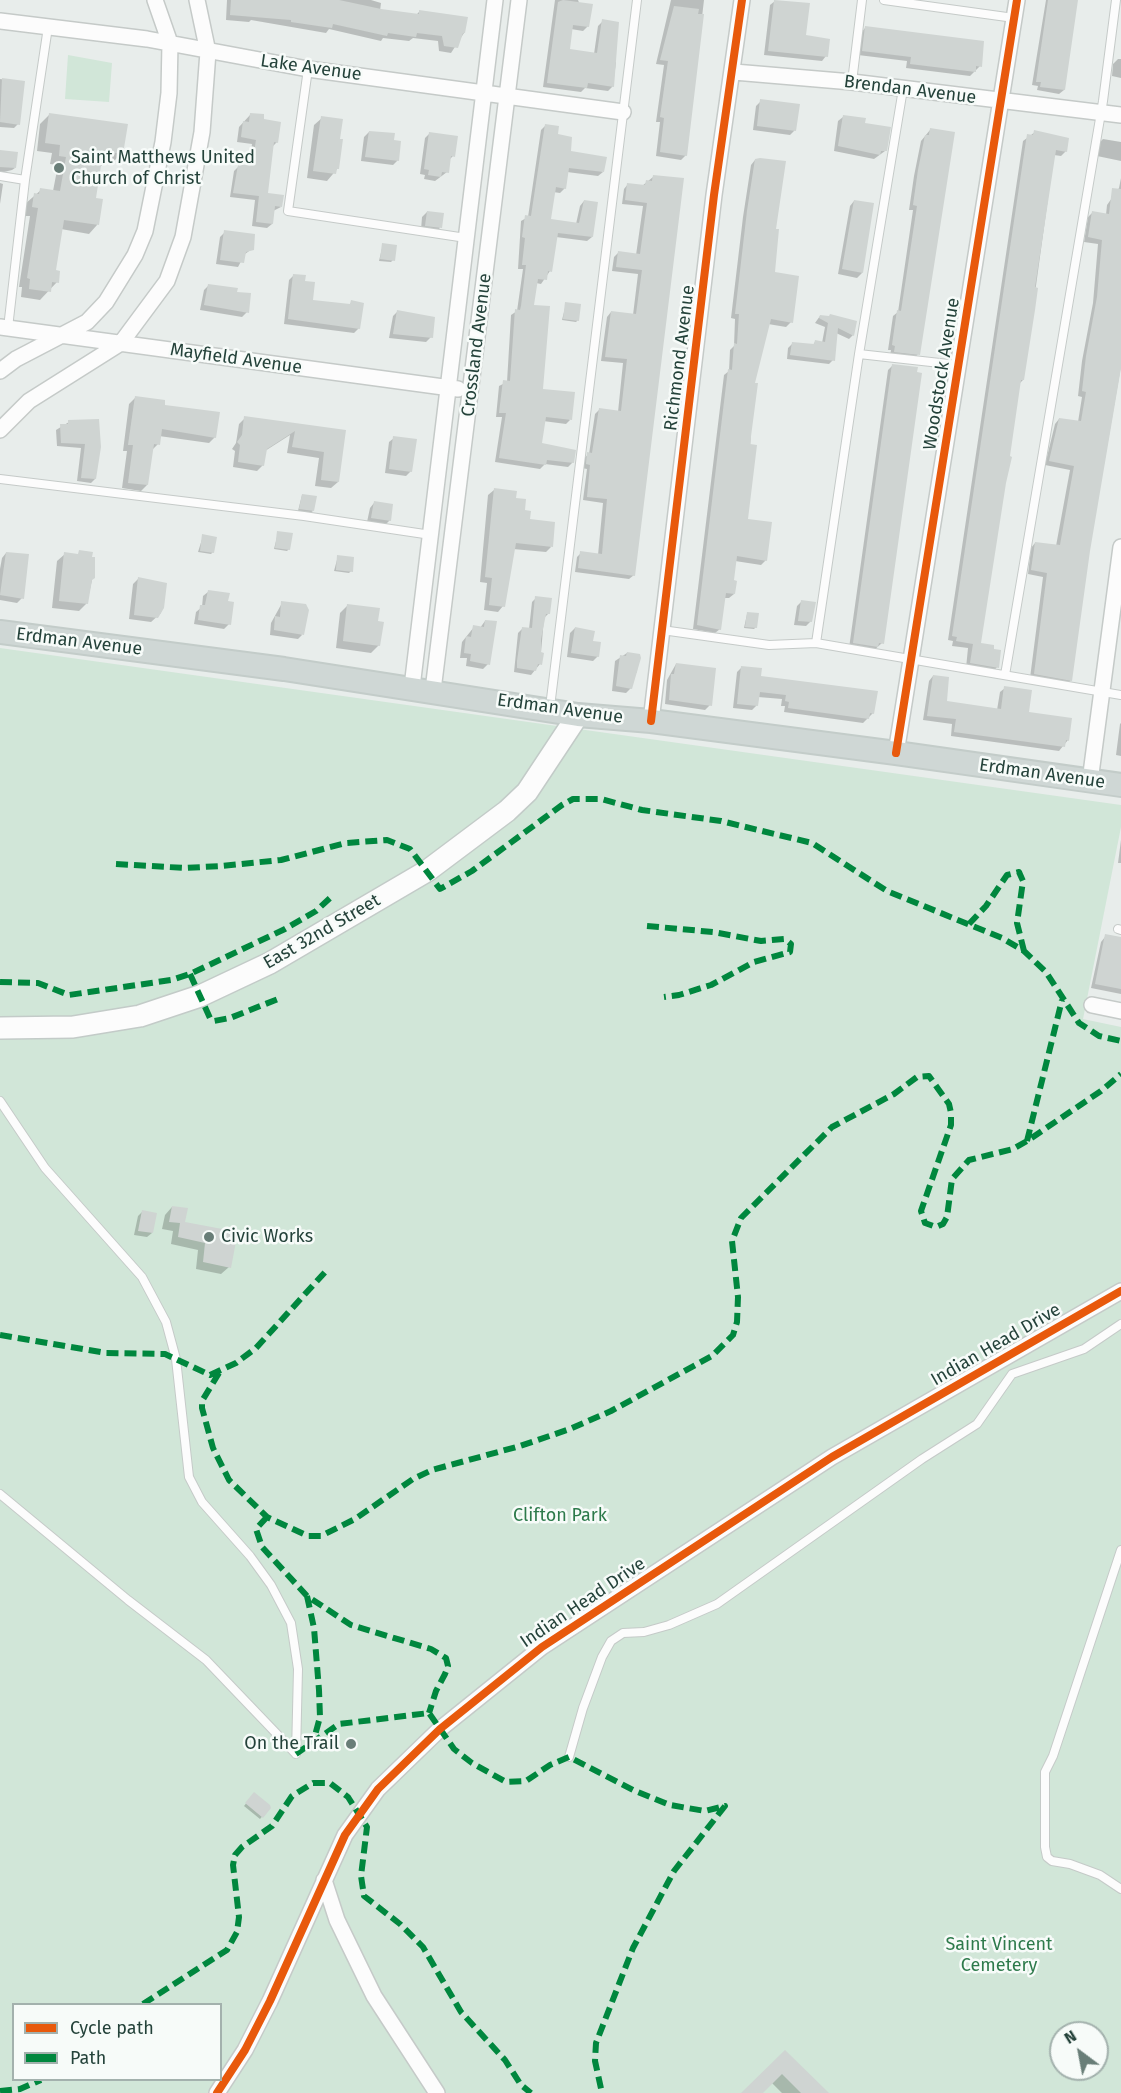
<!DOCTYPE html>
<html>
<head>
<meta charset="utf-8">
<style>
	body { margin:0 }
	#map { position:relative; width:1121px; height:2093px; overflow:hidden; background:#e8edeb; font-family:"Fira Sans",sans-serif }
	canvas { display:block }
	.legend { position:absolute; left:12px; top:2003px; width:210px; height:78px; box-sizing:border-box; background:#f7fbf9; border:2px solid #a3b1ad; margin:0; padding:8px 10px; list-style:none; font-size:18px; color:#24423a }
	.legend li { display:flex; align-items:center; gap:12px; height:30px }
	.legend b { width:30px; border:2px solid #a3b1ad }
	.north { position:absolute; left:1049px; top:2021px; width:60px; height:60px; box-sizing:border-box; background:#f7fbf9; border:2px solid #a3b1ad; border-radius:50%; rotate:328deg; font-size:16px; font-weight:700; line-height:24px; text-align:center; color:#24423a }
	.north::after { content:''; display:block; margin:auto; width:21px; height:27px; background:#697e78; clip-path:polygon(50% 0,100% 100%,50% 72%,0 100%) }
</style>
</head>
<body>
<div id="map">
<canvas width="1121" height="2093"></canvas>
<ul class="legend">
<li><b style="height:8px;background:#e8590c"></b>Cycle path</li>
<li><b style="height:8px;background:#00873e"></b>Path</li>
</ul>
<div class="north">N</div>
</div>
<script>
const ctx = document.querySelector('canvas').getContext('2d');
ctx.lineJoin = 'round';
function paint(path, color) {
  ctx.fillStyle = color;
  ctx.fill(path, 'evenodd');
}
function toPath(rows) {
  const path = new Path2D();
  for (const r of rows) {
    path.moveTo(r[0], r[1]);
    for (let i = 2; i < r.length; i += 2) path.lineTo(r[i], r[i + 1]);
  }
  return path;
}
function strokePath(path, color, width, dash) {
  ctx.strokeStyle = color;
  ctx.lineWidth = width;
  ctx.lineCap = dash ? 'butt' : 'round';
  ctx.setLineDash(dash || []);
  ctx.stroke(path);
}
function label(font, color, halo, rows, align = 'center') {
  ctx.font = font + ' "Fira Sans",sans-serif';
  ctx.lineWidth = 5;
  ctx.setLineDash([]);
  ctx.textBaseline = 'middle';
  ctx.strokeStyle = halo;
  ctx.fillStyle = color;
  for (const [text, x, y, turn = 0] of rows) {
    ctx.save();
    ctx.translate(x, y);
    ctx.rotate((+turn || 0) * Math.PI / 180);
    ctx.textAlign = isNaN(turn) ? turn : align;
    if (halo) ctx.strokeText(text, 0, 0);
    ctx.fillText(text, 0, 0);
    ctx.restore();
  }
}
paint(toPath([
	[68,55,112,63,109,102,65,99],
	[0,648,1121,805,1121,827,1083,1019,1121,1027,1121,2093,0,2093],
	[14,2004,220,2004,220,2080,14,2080],
	[1061,2033,1097,2033,1097,2069,1061,2069]
]), '#d1e6d8');
paint(toPath([
	[227,0,371,0,381,3,380,11,416,15,419,12,464,33,451,53,439,51,438,41,413,38,409,41,383,38,381,41,329,29,326,33,251,20,249,22,226,20],
	[555,0,578,0,588,26,583,31,571,29,568,50,594,54,598,26,603,21,613,61,616,62,613,86,608,91,585,88,581,92,543,87],
	[671,0,704,0,686,155,681,160,656,156,660,122,656,122,664,65,656,64],
	[1046,0,1077,0,1064,90,1059,94,1037,90,1038,86,1032,85],
	[775,1,804,36,826,56,822,61,764,55,770,5],
	[865,28,980,66,970,76,906,68,907,61,858,55,861,33],
	[1118,59,1121,59,1121,78,1112,76,1113,64],
	[0,79,24,82,18,124,14,128,0,127],
	[761,101,795,130,790,135,753,130,756,106],
	[49,115,122,153,113,162,106,161,100,167,95,200,97,225,89,234,61,229,54,271,57,282,40,300,21,297,22,287,19,287,30,216,24,216,25,204,41,190,53,191,58,165,50,164,52,153,37,151,40,124],
	[250,115,262,120,277,142,272,147,267,195,281,207,273,211,272,224,267,228,252,226,255,200,230,197,234,171,239,166,249,166,252,144,237,142,239,127],
	[843,117,885,151,874,159,834,151,838,121],
	[322,118,338,168,327,181,307,178,314,125],
	[545,126,557,135,569,152,603,172,598,176,567,172,565,188,560,193,553,192,549,220,576,224,580,206,584,201,592,237,587,241,556,237,550,271,541,284,536,283,533,307,541,390,570,420,566,424,543,421,540,445,573,462,568,467,545,464,540,469,495,462,502,417,496,417,499,386,507,382,511,315,517,311,523,269,518,269,521,221,528,217,541,130],
	[930,130,918,354,914,359,890,356,891,350,888,350,893,316,898,312,913,210,909,210,914,176,921,141],
	[369,132,393,141,398,160,393,165,361,161,364,137],
	[1035,132,1066,151,1061,156,1054,155,1023,380,1019,384,979,644,997,667,993,672,966,668,968,648,952,646,953,641,948,640,1023,141],
	[430,133,453,156,449,160,447,172,435,181,424,179,425,175,420,174,425,138],
	[1103,139,1121,142,1121,161,1097,156,1099,143],
	[0,151,15,168,12,170,0,173],
	[755,160,774,230,773,273,791,322,786,327,768,324,753,384,747,520,766,560,761,565,735,561,732,582,734,594,729,598,724,598,720,629,715,633,693,629,724,375,729,371,730,350,734,346,735,319,731,318,743,217,751,165],
	[653,177,634,575,629,579,575,572,577,557,581,553,598,555,603,503,583,500,587,469,582,468,584,458,589,454,595,414,599,410,618,412,623,363,601,361,607,317,611,312,633,315,638,274,612,271,614,257,618,253,636,255,643,206,622,204,624,189,628,184,642,186],
	[1121,178,1121,366,1084,580,1071,680,1066,685,1030,678,1043,577,1028,574,1031,548,1035,543,1056,546,1070,470,1045,465,1055,424,1059,419,1078,422,1082,397,1078,396,1082,361,1093,303,1098,244,1084,242,1088,217,1093,212,1106,215,1107,205,1119,188],
	[0,183,3,184,0,204],
	[854,201,862,273,857,278,838,274,850,206],
	[427,212,440,228,435,232,421,230,422,217],
	[225,232,252,249,245,254,238,267,216,264,220,237],
	[383,244,393,260,391,262,379,261],
	[294,275,303,282,311,301,348,306,352,302,359,328,354,333,284,324,289,280],
	[209,285,236,293,247,312,242,317,200,310,204,290],
	[566,304,578,320,576,322,562,320],
	[398,311,431,337,426,342,389,338,393,316],
	[820,316,853,335,849,339,836,333,833,360,829,364,787,359,788,348,793,343,812,346,815,342,822,343,825,327,815,323],
	[893,365,882,643,872,652,849,648,888,370],
	[135,398,163,407,215,437,209,443,159,436,158,444,151,451,147,485,141,491,122,488,127,451,123,451,129,404],
	[245,418,344,431,338,482,331,488,315,486,319,458,287,453,290,435,265,451,263,465,257,471,233,467,235,451,232,449,236,443,239,424],
	[98,421,95,479,91,483,77,481,81,448,57,446,56,430,69,422],
	[394,438,411,471,406,476,385,473,389,442],
	[494,490,514,499,551,547,546,552,513,549,503,606,498,612,484,610,487,583,480,582,488,495],
	[302,495,313,511,310,513,298,511],
	[374,503,390,520,385,525,367,522,370,508],
	[278,533,289,549,287,551,274,549],
	[203,536,213,552,211,554,198,552],
	[6,553,22,598,17,603,0,600,0,569,2,558],
	[65,554,91,554,94,571,87,603,79,611,52,608,57,561],
	[338,556,351,571,349,573,334,571],
	[138,579,166,584,161,613,151,622,129,619,133,584],
	[208,592,227,602,229,624,224,629,194,624,196,612,202,607,203,596],
	[536,598,549,613,544,618,540,664,531,675,514,672,518,633,522,629,529,629,532,602],
	[802,601,811,621,806,626,794,625,797,606],
	[282,603,302,635,298,639,270,635,271,623],
	[348,605,376,623,379,645,371,653,336,648,340,613],
	[747,614,756,627,754,629,744,628],
	[485,621,488,664,483,669,466,666,467,658,460,658,462,642,474,627,480,628],
	[575,628,591,642,598,656,593,661,567,657,570,633],
	[627,653,638,655,637,672,633,676,631,688,626,693,612,691,615,661],
	[676,664,710,705,705,710,665,704,667,680],
	[742,667,760,677,873,713,863,723,784,712,785,706,781,706,782,699,758,697,757,705,752,710,733,708,737,672],
	[933,676,945,703,997,710,1000,692,1005,688,1027,714,1068,740,1059,751,951,736,952,724,923,720,929,681],
	[1120,724,1121,723,1121,762,1121,756,1116,755],
	[1121,840,1121,863,1118,863],
	[1105,937,1121,941,1121,994,1091,988,1101,942],
	[172,1207,184,1223,231,1232,229,1267,221,1274,196,1269,198,1250,171,1244,173,1231,162,1229,165,1215],
	[143,1211,152,1233,147,1237,134,1235,138,1216],
	[254,1794,269,1808,260,1819,244,1806],
	[785,2052,827,2093,782,2093,771,2082,760,2093,743,2093]
]), '#0003');
paint(toPath([
	[231,0,339,0,381,9,419,14,419,10,468,17,465,33,463,33,458,48,444,46,442,36,417,33,416,37,388,33,387,36,333,24,332,28,291,22,291,20,230,15],
	[563,0,593,4,589,27,573,25,570,49,597,53,602,19,619,22,614,87,588,83,587,88,547,83,558,2],
	[774,0,810,3,806,35,830,39,828,57,768,51],
	[1048,0,1078,0,1065,90,1040,87,1041,82,1036,82],
	[674,6,699,9,698,14,704,14,687,156,660,152,664,118,660,117,668,61,660,60],
	[865,26,984,41,982,67,976,66,976,72,910,64,911,57,862,51],
	[2,78,25,81,20,125,0,122],
	[760,99,800,104,796,131,757,126],
	[49,113,128,124,123,154,110,152,109,160,102,159,96,198,103,199,99,225,64,220,56,270,60,271,59,283,52,282,51,292,29,289,30,279,27,278,38,208,32,207,34,193,39,194,40,188,60,191,66,157,59,156,60,145,45,143],
	[250,113,264,114,264,119,281,122,278,143,274,142,268,193,284,195,282,207,275,206,273,224,256,222,259,196,233,193,238,165,252,165,256,140,241,137,243,121,249,122],
	[843,115,866,118,865,123,891,127,887,151,881,151,880,155,838,146],
	[321,116,343,119,340,139,343,139,339,169,337,169,336,174,313,171],
	[545,124,559,126,558,134,572,137,571,151,607,157,604,172,569,168,566,189,556,187,551,219,579,223,584,200,598,202,593,237,558,233,552,272,548,271,547,280,538,279,534,305,550,306,543,389,575,392,572,420,546,417,542,443,576,450,574,463,547,460,546,465,499,458,506,413,499,413,503,380,510,381,515,309,520,310,521,306,526,265,522,265,525,238,522,237,525,215,531,216],
	[930,128,955,132,920,355,894,352,895,346,892,345,897,310,901,311,917,206,913,205,918,170,925,135,929,135],
	[1034,130,1069,138,1067,152,1056,150,1035,287,1038,288,1035,310,1024,380,1021,380,1010,456,1012,457,1006,483,981,643,994,645,994,649,1001,650,999,668,970,663,973,644,956,641,957,637,952,636,1027,134,1033,135],
	[369,131,395,133,394,140,401,141,399,161,365,157],
	[429,132,458,136,455,157,451,156,449,173,442,172,441,177,428,175,429,170,424,169],
	[0,150,18,152,16,168,0,167],
	[760,158,786,161,776,229,779,229,775,272,799,276,793,323,771,319,755,383,758,383,750,444,757,445,748,519,772,522,767,561,737,556,734,580,737,581,735,594,726,593,721,630,697,625,728,369,732,370,734,343,737,344,739,314,735,314,747,211,755,159],
	[653,175,684,178,635,576,578,568,580,551,602,554,607,499,587,497,590,465,586,464,587,452,592,453,599,408,621,411,627,359,605,357,611,311,636,314,642,270,616,267,618,251,640,254,647,203,625,200,627,183,645,185,646,180,652,181],
	[1112,188,1121,189,1121,368,1090,551,1072,681,1034,674,1047,573,1031,570,1035,542,1060,545,1074,466,1049,461,1059,418,1081,421,1086,392,1082,391,1086,356,1097,297,1102,240,1088,237,1092,211,1109,214],
	[854,200,874,203,863,273,842,269],
	[427,211,444,213,442,228,425,226],
	[224,230,255,234,254,250,246,252,244,263,220,260],
	[382,243,397,245,395,261,380,259],
	[293,274,306,275,305,281,315,282,313,300,350,304,351,300,364,303,360,329,288,319],
	[208,284,238,288,237,292,251,293,249,313,204,305],
	[565,302,581,304,579,321,563,319],
	[397,310,435,317,433,338,393,334],
	[830,314,857,321,854,336,838,328,835,361,790,355,792,342,814,344,815,340,825,342,828,323,819,318,820,315,829,316],
	[892,364,918,367,917,372,922,373,884,644,879,643,878,647,853,643],
	[135,396,165,400,165,405,220,412,216,438,162,429,160,445,154,444,148,485,128,483,133,445,128,445],
	[244,416,346,430,339,482,321,480,324,452,292,447,295,431,267,449,264,466,238,462,240,445,237,442,242,435],
	[99,419,101,447,96,479,81,478,85,444,61,443,60,424,68,424,68,420],
	[393,436,417,439,412,472,389,469],
	[494,488,517,491,516,498,526,499,525,510,531,511,530,519,555,522,553,547,516,543,505,607,489,605,492,578,485,577],
	[302,494,317,496,314,511,299,509],
	[374,501,393,504,391,521,371,518],
	[277,531,293,533,290,550,275,548],
	[202,534,217,537,214,553,200,551],
	[79,550,93,552,92,557,95,557,95,578,92,580,88,604,59,601,64,552,78,554],
	[6,552,29,554,24,599,0,595],
	[337,555,354,557,353,572,336,570],
	[138,577,167,583,164,608,158,618,134,615],
	[208,590,230,593,228,601,234,602,231,625,198,620,200,605,205,605],
	[535,596,552,598,550,614,546,614,541,639,541,652,544,653,542,665,538,664,536,671,517,668,517,661,522,627,532,628],
	[801,600,816,602,812,622,798,621],
	[281,601,306,604,309,610,304,635,274,630,275,616,280,617],
	[347,604,380,608,378,621,384,622,380,646,343,641],
	[747,612,759,613,757,628,745,627],
	[485,620,497,621,490,665,470,661,471,654,464,653,466,636,471,637,473,625,484,627],
	[575,627,595,631,593,641,601,642,599,657,571,653],
	[627,652,640,654,641,658,632,689,616,686,620,655,626,656],
	[676,663,716,668,712,706,669,700,671,674,674,674],
	[741,666,762,668,761,676,878,691,874,714,870,713,869,719,788,708,789,702,785,701,786,695,760,692,758,706,737,704],
	[933,675,949,677,947,701,1001,709,1004,686,1032,690,1029,712,1072,718,1069,741,1066,740,1065,747,954,732,956,719,927,716],
	[1105,934,1121,937,1121,989,1095,984],
	[172,1206,188,1208,185,1222,233,1231,232,1234,237,1236,231,1268,203,1262,205,1243,178,1237,180,1223,169,1222],
	[142,1210,157,1213,153,1233,138,1231],
	[254,1792,270,1805,271,1808,263,1818,245,1803],
	[785,2050,829,2093,801,2093,782,2074,763,2093,741,2093]
]), '#cfd4d2');
const lane = toPath([
	[884,0,1014,18],
	[308,69,288,211,466,238],
	[852,82,862,0],
	[903,89,859,354,816,643,1121,695],
	[0,176,25,180,48,27],
	[8,328,25,180],
	[859,354,958,365],
	[0,479,304,516,431,535],
	[662,630,769,645,816,643],
	[1005,675,1103,101,1116,0],
	[550,707,637,0],
	[1118,929,1121,930],
	[0,1101,45,1168,142,1277,166,1322,176,1359,189,1477,202,1502,250,1556,271,1585,291,1623,298,1669,296,1754],
	[0,1494,128,1600,206,1660,296,1754],
	[1121,1550,1053,1756,1045,1772,1045,1847,1047,1857,1052,1861,1070,1864,1100,1875,1121,1889],
	[569,1757,583,1708,602,1657,611,1641,623,1633,644,1632,669,1625,717,1604,922,1459,977,1424,1012,1374,1084,1349,1121,1324]
]);
const street = toPath([
	[0,21,147,39,308,69,623,112],
	[734,72,852,82,1121,115],
	[0,327,458,389],
	[0,371,16,359,87,322,106,302,135,255,145,231,163,142,169,93,170,43,155,0],
	[0,430,29,401,121,343,167,281,183,237,202,132,208,52,197,0],
	[412,687,495,0],
	[433,690,519,0],
	[651,721,714,195,742,0],
	[896,753,1017,0],
	[1090,781,1121,547],
	[1092,1005,1121,1011],
	[324,1880,337,1920,374,1996,437,2093],
	[217,2093,245,2050,270,2001,345,1835,378,1789,440,1729,542,1647,832,1457,1121,1291]
]);
const secondary = toPath([
	[0,1028,73,1027,140,1016,200,996,270,963,427,871,507,811,527,792,578,715]
]);
const primary = toPath([
	[0,632,284,669,578,715,651,721,896,753,1121,785]
]);
strokePath(lane, '#c5cac8', 10);
strokePath(street, '#c5cac8', 18);
strokePath(secondary, '#c3cbc8', 24);
strokePath(primary, '#c3ccc9', 26);
strokePath(lane, '#fcfcfc', 8);
strokePath(street, '#fcfcfc', 15);
strokePath(secondary, '#fcfcfc', 21);
strokePath(primary, '#cfd7d5', 22);
strokePath(toPath([
	[116,864,185,868,221,866,281,860,346,843,387,840,410,849,440,889,472,871,562,805,573,799,601,799,642,810,721,821,812,843,887,891,1002,938,1024,951,1046,972,1079,1023,1099,1036,1121,1041],
	[969,924,986,906,1007,875,1019,872,1023,881,1017,923,1024,951],
	[647,926,713,932,761,941,785,939,791,944,790,952,754,962,711,985,679,995,664,997],
	[190,974,210,1018,214,1021,230,1018,278,999],
	[0,982,38,983,69,995,171,980,190,974,285,929,316,911,330,898],
	[1027,1141,1062,1000],
	[0,1335,106,1353,165,1354,210,1375,236,1363,256,1348,326,1271],
	[219,1373,202,1401,202,1408,213,1448,229,1480,267,1517,308,1536,321,1536,355,1519,413,1479,432,1470,520,1446,570,1429,611,1411,712,1356,733,1335,737,1322,738,1297,732,1241,741,1218,832,1127,894,1094,917,1077,929,1076,949,1104,951,1113,951,1125,921,1211,925,1223,936,1227,943,1224,947,1217,952,1179,969,1160,1013,1149,1027,1141,1101,1091,1121,1074],
	[267,1517,256,1529,262,1547,307,1596,351,1625,431,1649,446,1658,448,1666,445,1674,436,1691,429,1713],
	[307,1596,314,1628,319,1690,320,1717,314,1739],
	[296,1754,339,1724,429,1713,454,1749,472,1763,506,1782,526,1781,550,1765,569,1757,633,1790,670,1805,705,1811,725,1806,674,1871,633,1948,596,2043,595,2061,602,2093],
	[143,2004,227,1950,237,1932,239,1917,233,1865,235,1855,242,1847,272,1826,292,1796,313,1783,330,1783,348,1797,367,1827,361,1876,364,1896,400,1924,423,1947,461,2012,505,2060,521,2085,531,2093],
	[0,2091,20,2089,41,2080]
]), '#00873e', 6, [12, 6]);
strokePath(toPath([
	[651,721,714,195,742,0],
	[896,753,1017,0],
	[217,2093,245,2050,270,2001,345,1835,378,1789,440,1729,542,1647,832,1457,1121,1291]
]), '#e8590c', 8);
for (const [x, y, r, color] of [
	[59,168,6,"#697e78"],
	[209,1237,6,"#697e78"],
	[351,1744,6,"#697e78"]
]) {
  const dot = new Path2D();
  dot.arc(x, y, r, 0, 2 * Math.PI);
  ctx.fillStyle = color;
  ctx.fill(dot);
  strokePath(dot, '#f7fbf9', 2);
}
label('18px', '#24423a', '#f7fbf9', [
	["Lake Avenue",311,68,8],
	["Brendan Avenue",910,90,7],
	["Crossland Avenue",477,345,-83],
	["Richmond Avenue",680,358,-83],
	["Mayfield Avenue",236,359,8],
	["Woodstock Avenue",942,374,-81],
	["Erdman Avenue",79,642,7],
	["Erdman Avenue",560,709,8],
	["Erdman Avenue",1042,774,8],
	["East 32nd Street",322,932,-30],
	["Indian Head Drive",996,1345,-30],
	["Indian Head Drive",583,1603,-34]
]);
label('18px', '#24423a', '#f7fbf9', [
	["Saint Matthews United",71,158],
	["Church of Christ",71,179],
	["Civic Works",221,1237],
	["On the Trail",339,1744,"right"]
], 'left');
label('18px', '#2d7a4b', '#f7fbf9', [
	["Clifton Park",560,1516],
	["Saint Vincent",999,1945],
	["Cemetery",999,1966]
]);
</script>
</body>
</html>
